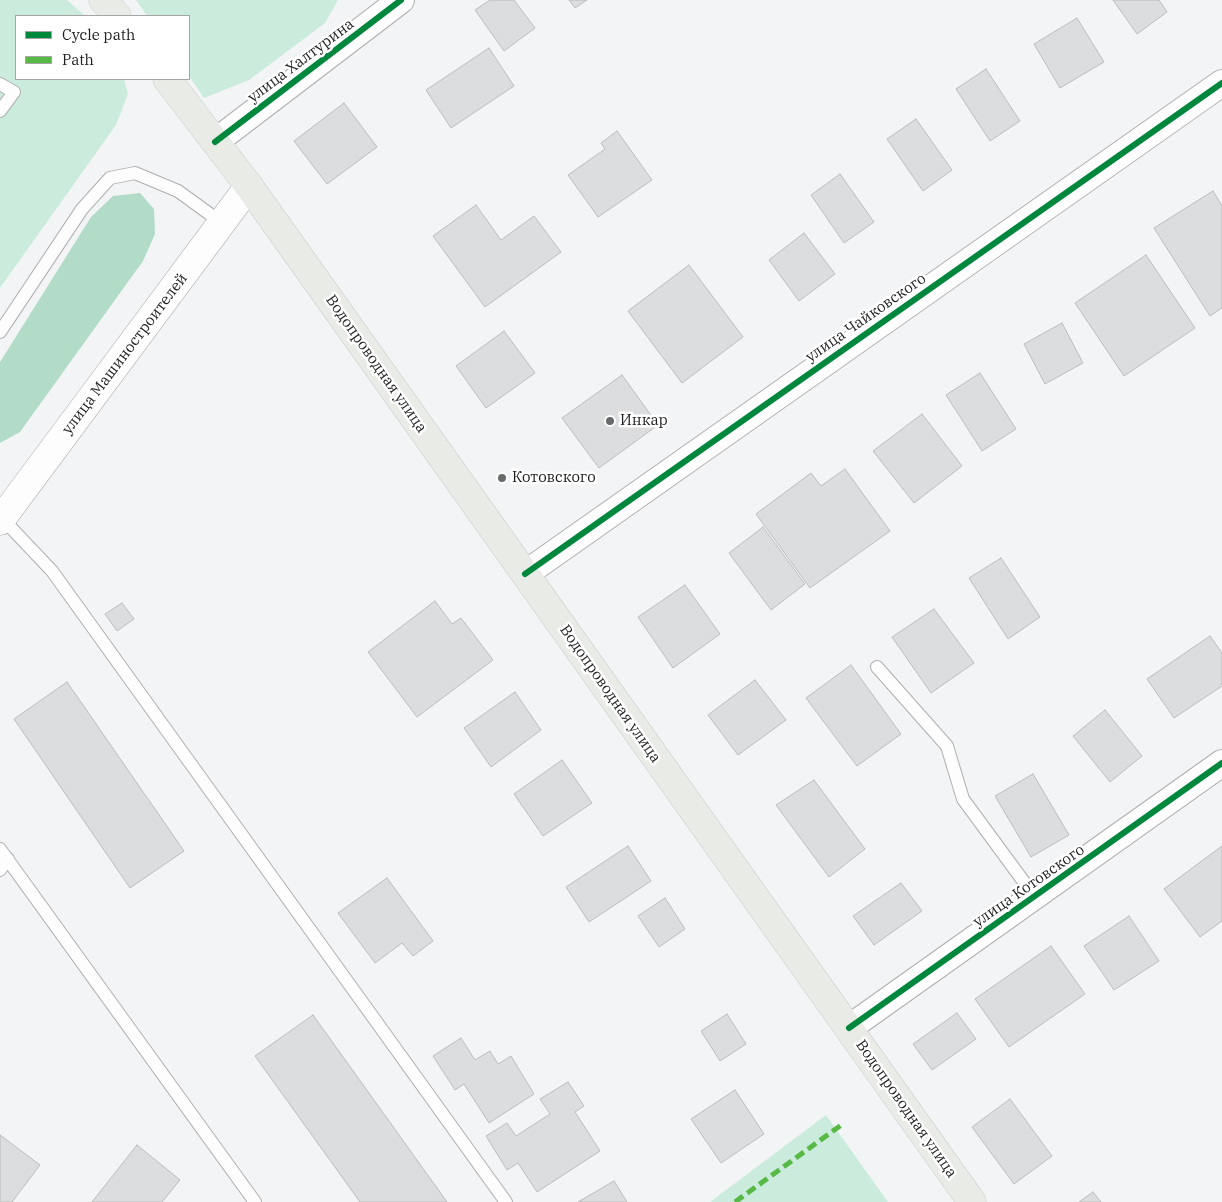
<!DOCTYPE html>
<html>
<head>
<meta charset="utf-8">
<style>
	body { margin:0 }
	#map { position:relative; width:1222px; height:1202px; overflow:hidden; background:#f3f4f6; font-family:"IBM Plex Serif",serif }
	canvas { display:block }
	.legend { position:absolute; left:15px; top:15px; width:175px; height:65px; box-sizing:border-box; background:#fff; border:1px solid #a5a5a5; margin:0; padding:6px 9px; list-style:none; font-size:15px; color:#1d1e1f }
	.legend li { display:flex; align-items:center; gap:10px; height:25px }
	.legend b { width:25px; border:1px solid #a5a5a5 }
</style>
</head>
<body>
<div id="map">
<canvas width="1222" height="1202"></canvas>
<ul class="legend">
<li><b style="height:6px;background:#00873e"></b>Cycle path</li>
<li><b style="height:6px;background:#58b947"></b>Path</li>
</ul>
</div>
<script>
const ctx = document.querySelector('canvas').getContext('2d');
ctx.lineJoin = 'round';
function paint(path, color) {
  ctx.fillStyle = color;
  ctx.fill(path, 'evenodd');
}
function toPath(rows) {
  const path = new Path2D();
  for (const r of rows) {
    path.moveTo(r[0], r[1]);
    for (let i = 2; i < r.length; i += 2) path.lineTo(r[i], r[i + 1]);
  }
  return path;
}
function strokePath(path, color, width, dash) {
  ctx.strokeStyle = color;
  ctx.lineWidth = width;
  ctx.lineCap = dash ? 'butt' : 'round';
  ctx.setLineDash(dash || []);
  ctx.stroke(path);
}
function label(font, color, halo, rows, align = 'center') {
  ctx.font = font + ' "IBM Plex Serif",serif';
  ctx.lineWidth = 5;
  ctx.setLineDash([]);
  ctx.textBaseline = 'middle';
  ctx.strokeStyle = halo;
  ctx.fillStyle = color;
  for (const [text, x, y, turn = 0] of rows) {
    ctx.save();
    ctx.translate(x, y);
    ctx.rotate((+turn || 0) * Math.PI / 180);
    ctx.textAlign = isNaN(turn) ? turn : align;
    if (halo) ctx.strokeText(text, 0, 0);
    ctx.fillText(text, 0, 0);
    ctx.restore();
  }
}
paint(toPath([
	[0,0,67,0,85,16,16,16,16,79,124,79,128,94,116,125,0,288],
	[136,0,338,0,325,23,249,80,204,98,189,76,189,16,147,16],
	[826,1115,888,1202,710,1202]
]), '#cbecdc');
paint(toPath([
	[140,193,154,209,155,234,143,261,20,432,0,443,0,362,91,217,113,196]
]), '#b2dcc8');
const building = toPath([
	[490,0,514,0,535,28,504,51,475,10,490,0],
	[569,0,587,0,575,8,569,0],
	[1113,0,1159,0,1167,12,1137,34,1113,0],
	[1077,18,1104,62,1060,88,1034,44,1077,18],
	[489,48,514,86,451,128,426,90,489,48],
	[986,69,1020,121,990,141,956,89,986,69],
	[344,103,377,147,327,184,294,141,344,103],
	[916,119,952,170,923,191,887,139,916,119],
	[617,131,652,180,598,217,568,175,605,149,601,143,617,131],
	[840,174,874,222,844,243,811,195,840,174],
	[1213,191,1222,206,1222,308,1210,316,1154,228,1213,191],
	[476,205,501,240,534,216,561,252,485,307,433,236,476,205],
	[804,233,835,274,799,301,769,260,804,233],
	[1146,255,1195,328,1124,376,1075,303,1146,255],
	[689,265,743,337,682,383,628,311,689,265],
	[1062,323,1083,363,1045,384,1024,344,1062,323],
	[504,331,535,373,486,408,456,366,504,331],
	[980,373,1016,429,982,451,946,395,980,373],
	[622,375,658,425,599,468,562,418,622,375],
	[922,414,962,466,914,503,873,451,922,414],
	[845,469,890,531,810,588,756,514,811,473,821,486,845,469],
	[763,527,805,584,771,610,729,553,763,527],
	[1001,558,1040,617,1008,639,969,578,1001,558],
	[685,585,720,634,673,668,638,617,685,585],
	[435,601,452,624,461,618,493,660,417,717,368,652,435,601],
	[122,603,134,619,117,631,105,614,122,603],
	[934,609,974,663,931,693,892,637,934,609],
	[1210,636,1222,653,1222,686,1174,718,1147,679,1210,636],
	[851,665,901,734,857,766,806,698,851,665],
	[755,680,786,720,738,755,708,715,755,680],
	[67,682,184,851,130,888,14,719,67,682],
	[515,692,541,730,491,767,464,728,515,692],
	[1105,710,1142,756,1110,782,1073,736,1105,710],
	[562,760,592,803,543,836,514,794,562,760],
	[1033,774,1069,835,1031,857,995,796,1033,774],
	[814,780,865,849,829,877,776,805,814,780],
	[628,846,651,881,589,922,566,887,628,846],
	[1222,846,1222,921,1200,937,1164,889,1222,846],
	[387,878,433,941,413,956,402,943,375,963,338,913,387,878],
	[901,883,922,911,874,945,853,916,901,883],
	[665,898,685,929,659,947,638,916,665,898],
	[1129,916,1159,961,1114,990,1084,946,1129,916],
	[1051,946,1085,994,1009,1047,975,999,1051,946],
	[957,1013,976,1039,932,1070,913,1044,957,1013],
	[727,1014,746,1044,720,1061,701,1031,727,1014],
	[313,1015,447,1202,360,1202,255,1056,313,1015],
	[461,1038,475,1060,490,1051,498,1064,511,1056,534,1094,489,1123,464,1084,455,1090,433,1056,461,1038],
	[568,1082,584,1106,575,1112,600,1151,537,1192,518,1163,507,1170,486,1136,507,1123,516,1136,550,1114,540,1099,568,1082],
	[735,1090,764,1134,721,1163,691,1119,735,1090],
	[1010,1099,1052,1156,1014,1184,972,1127,1010,1099],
	[0,1135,40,1165,12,1202,0,1202,0,1135],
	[137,1145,180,1180,162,1202,92,1202,137,1145],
	[614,1181,627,1202,578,1202,614,1181],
	[1093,1192,1101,1202,1079,1202,1093,1192]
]);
paint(building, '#dcddde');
strokePath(building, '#bbbcbd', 1);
const service = toPath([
	[0,84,14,92,0,111],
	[0,332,82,209,110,178,135,173,178,191,222,223],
	[0,516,52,571,506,1202],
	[877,667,947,746,963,799,1035,897],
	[0,849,255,1202],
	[0,870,8,859]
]);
const minor = toPath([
	[215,142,401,0],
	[525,574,1222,83],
	[849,1028,1222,763]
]);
const secondary = toPath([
	[0,521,249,186]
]);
const primary = toPath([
	[103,0,117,16],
	[167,79,249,186,972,1202]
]);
strokePath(service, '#aeafb0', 14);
strokePath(minor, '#aeafb0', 28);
strokePath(secondary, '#aeafb0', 29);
strokePath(primary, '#cececf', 29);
strokePath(service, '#fdfdfe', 12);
strokePath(minor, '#fdfdfe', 26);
strokePath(secondary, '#fdfdfe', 28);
strokePath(primary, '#e9ebe6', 28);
strokePath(toPath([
	[735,1202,844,1123]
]), '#58b947', 5, [10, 5]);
strokePath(toPath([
	[215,142,401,0],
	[525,574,1222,83],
	[849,1028,1222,763]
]), '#00873e', 6);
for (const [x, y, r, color] of [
	[610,421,5,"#68696a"],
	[502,478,5,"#68696a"]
]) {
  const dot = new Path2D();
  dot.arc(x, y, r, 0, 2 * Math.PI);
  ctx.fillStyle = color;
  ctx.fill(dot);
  strokePath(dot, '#fff', 2);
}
label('15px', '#1d1e1f', '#fff', [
	["улица Халтурина",301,61,-37],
	["улица Чайковского",866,318,-35],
	["улица Машиностроителей",125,354,-53],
	["Водопроводная улица",376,364,55],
	["Водопроводная улица",610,694,55],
	["улица Котовского",1029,886,-35],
	["Водопроводная улица",906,1109,55]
]);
label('15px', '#1d1e1f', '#fff', [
	["Инкар",620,421],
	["Котовского",512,478]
], 'left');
</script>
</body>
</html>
